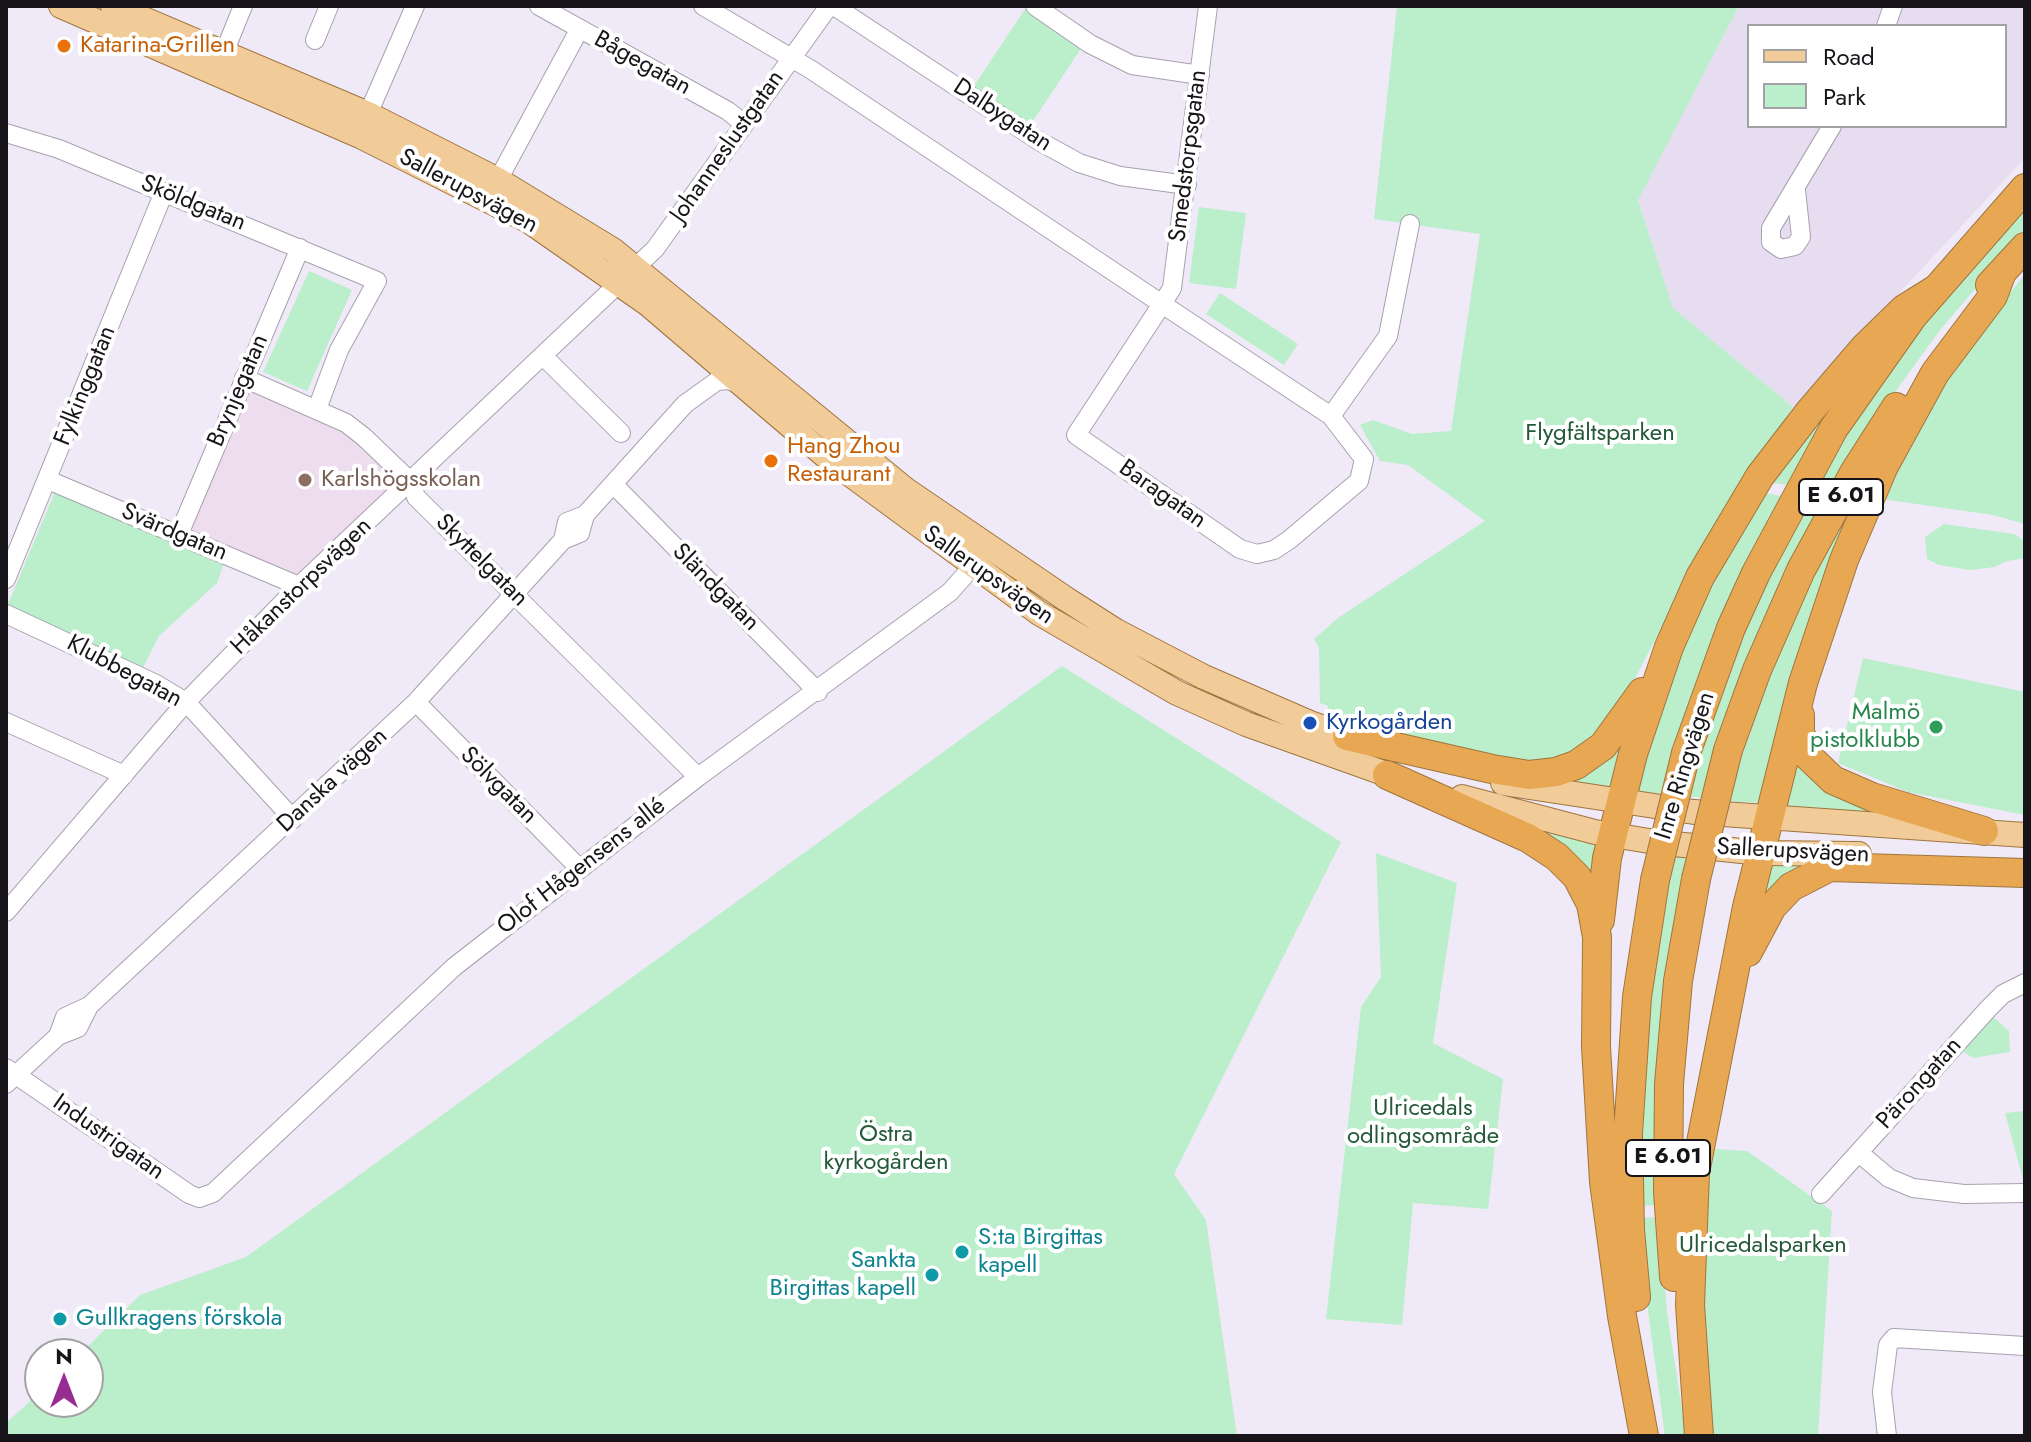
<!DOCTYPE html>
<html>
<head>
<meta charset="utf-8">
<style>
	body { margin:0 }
	#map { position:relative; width:2031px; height:1442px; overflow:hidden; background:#f0eaf8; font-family:Jost,sans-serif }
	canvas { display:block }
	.frame { position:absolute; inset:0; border:8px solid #17151a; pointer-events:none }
	.legend { position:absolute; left:1747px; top:24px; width:260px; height:104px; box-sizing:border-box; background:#fff; border:2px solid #a2a1a3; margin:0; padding:10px 14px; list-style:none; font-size:24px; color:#17151a }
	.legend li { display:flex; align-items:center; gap:16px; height:40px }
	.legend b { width:40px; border:2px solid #a2a1a3 }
	.north { position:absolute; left:24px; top:1338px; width:80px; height:80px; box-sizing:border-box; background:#fff; border:2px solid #a2a1a3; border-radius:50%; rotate:0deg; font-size:22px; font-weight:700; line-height:32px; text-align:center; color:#17151a }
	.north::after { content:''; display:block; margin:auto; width:28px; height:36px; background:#972d90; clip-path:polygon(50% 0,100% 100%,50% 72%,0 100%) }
</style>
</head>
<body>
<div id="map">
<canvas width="2031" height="1442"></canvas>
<div class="frame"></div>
<ul class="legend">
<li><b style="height:10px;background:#f1cb98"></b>Road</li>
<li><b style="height:22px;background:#bbeeca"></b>Park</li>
</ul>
<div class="north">N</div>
</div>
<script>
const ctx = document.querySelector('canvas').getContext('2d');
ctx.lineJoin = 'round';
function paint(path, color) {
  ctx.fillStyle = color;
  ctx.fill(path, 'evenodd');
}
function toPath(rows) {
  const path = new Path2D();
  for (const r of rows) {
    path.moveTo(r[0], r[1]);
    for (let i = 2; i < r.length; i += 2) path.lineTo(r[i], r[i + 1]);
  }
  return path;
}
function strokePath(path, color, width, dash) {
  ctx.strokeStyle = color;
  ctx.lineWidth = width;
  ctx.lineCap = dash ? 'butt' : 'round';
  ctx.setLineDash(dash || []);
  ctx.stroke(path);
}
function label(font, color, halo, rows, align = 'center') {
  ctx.font = font + ' Jost,sans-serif';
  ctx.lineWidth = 8;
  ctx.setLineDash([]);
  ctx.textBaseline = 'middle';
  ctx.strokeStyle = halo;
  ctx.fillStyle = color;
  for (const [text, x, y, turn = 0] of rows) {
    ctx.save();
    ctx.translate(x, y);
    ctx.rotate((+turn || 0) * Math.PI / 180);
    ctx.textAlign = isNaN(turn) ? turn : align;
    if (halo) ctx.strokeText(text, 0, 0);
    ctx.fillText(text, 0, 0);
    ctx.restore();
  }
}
paint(toPath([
	[1739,6,2025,6,2025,158,1793,407,1673,308,1638,199],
	[1749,26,2005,26,2005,126,1749,126]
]), '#e6ddf1');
paint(toPath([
	[251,390,346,433,397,475,397,484,301,574,292,575,194,534,192,527]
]), '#eeddef');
paint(toPath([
	[1397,6,1739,6,1638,200,1673,308,1793,407,1721,516,1635,678,1594,740,1576,754,1535,766,1399,737,1327,710,1328,706,1320,703,1319,648,1314,639,1338,618,1485,521,1408,465,1380,461,1360,425,1373,420,1412,434,1451,431,1480,234,1374,219],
	[1025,9,1082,47,1029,127,972,89],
	[2025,201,2025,231,1940,330,1880,413,1832,491,1811,488,1890,362],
	[1199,207,1246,213,1236,289,1189,283],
	[309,271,352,290,307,391,263,372],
	[2025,274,2025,524,1993,515,1882,499,1950,369],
	[1220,293,1298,344,1284,365,1206,314],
	[1874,345,1789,485,1763,482],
	[1885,444,1762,803,1727,801,1775,658,1820,560],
	[57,487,224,563,217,583,159,636,141,672,6,609],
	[1764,493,1783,496,1663,794,1632,791,1683,633],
	[1804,501,1827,504,1704,798,1684,796,1729,660],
	[1944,524,2014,534,2025,541,2025,558,2007,561,1995,567,1970,570,1939,565,1927,559,1925,537],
	[1863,658,2025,692,2025,815,1908,792,1838,763],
	[1062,666,1341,842,1174,1174,1206,1220,1237,1436,6,1436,6,1423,40,1392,40,1402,88,1402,88,1354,80,1354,140,1295,246,1257],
	[1641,710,1617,792,1555,777],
	[1798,748,1912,814,1782,808],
	[1522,827,1604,846,1595,896],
	[1376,853,1457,883,1433,1043,1503,1079,1488,1209,1413,1203,1402,1325,1326,1319,1361,1007,1381,977],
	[1672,853,1692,855,1660,1205,1640,1206,1644,1027],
	[1826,862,1752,927,1766,863],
	[1992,1016,2009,1031,2010,1052,1973,1058,1961,1050],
	[2025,1111,2025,1187,2005,1113],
	[1715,1149,1747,1151,1832,1211,1818,1436,1711,1436,1698,1240],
	[1659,1217,1667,1312,1686,1436,1665,1436,1648,1311,1639,1218]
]), '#bbeeca');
const minor = toPath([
	[539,6,728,111,744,124],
	[703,6,810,69,1162,304,1331,416,1364,459,1359,481,1289,540,1274,550,1257,554,1240,549,1076,435,1162,304,1172,288,1208,6],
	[834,6,1039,141,1079,163,1120,176,1187,185],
	[1035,6,1090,44,1132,65,1200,75],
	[1886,26,1893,6],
	[315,40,329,6],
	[224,53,243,6],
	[368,114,415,6],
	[6,133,59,149,377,281,339,350,317,409],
	[498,180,579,30],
	[1796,190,1801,237,1795,246,1781,249,1771,242,1771,228,1832,126],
	[543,356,621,433],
	[244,378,346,423,364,437,411,482,416,497,698,777],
	[1331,416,1388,336,1410,224],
	[48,480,299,586],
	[613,484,818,692],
	[179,534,300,248],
	[563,540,567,522,585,515,685,404,717,381,728,380,742,385],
	[6,579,164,192],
	[6,614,156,684,186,702,293,819],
	[416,702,580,869],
	[6,722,124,775],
	[6,912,186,702,299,586,655,249,829,6],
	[58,1036,65,1017,89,1006,416,702,563,540,580,533,585,515],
	[6,1068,189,1194,199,1198,213,1193,454,967,698,777,950,592,972,567],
	[6,1084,58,1036,78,1028,89,1006],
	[1859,1153,1889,1178,1913,1188,1964,1194,2025,1193],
	[1821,1194,1988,1009,2003,994,2025,983],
	[1887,1436,1882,1392,1888,1345,1894,1338,2025,1346]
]);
const major = toPath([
	[61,6,360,136,529,221,648,304,828,458,1039,613,1177,693,1246,724,1403,780],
	[113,6,368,114,498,180,613,250,906,490,1066,599,1116,631,1204,677,1310,723,1364,742],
	[1503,783,1694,812,2025,835],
	[1462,797,1595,832,1655,842,1761,853,1859,854]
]);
const highway = toPath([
	[1990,285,2025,247],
	[1800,715,1800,732,1808,756,1833,780,1872,797,1984,831],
	[1347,736,1492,769,1529,775,1556,772,1576,765,1603,746,1642,692],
	[1728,750,1757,670,1801,570,1855,471,1896,407],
	[1686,753,1731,628,1756,573,1834,428,1913,316,2025,188],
	[1387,775,1528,838,1557,857,1577,877,1591,904,1597,937,1596,1047,1604,1182,1622,1316,1644,1436],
	[1600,920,1607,858,1633,754,1669,647,1700,577,1760,476,1810,411,1864,348,1904,309,1936,289],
	[1748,952,1772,907,1791,887,1830,867,2025,873],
	[1674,1277,1668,1192,1669,1084,1678,981,1696,879],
	[1636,1297,1630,1230,1628,1133,1637,997,1655,880],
	[1699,1436,1690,1305,1695,1173,1747,907,1803,683,1844,560,1884,466,1935,373,1993,296,2002,272]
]);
strokePath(minor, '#a7a1ae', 20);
strokePath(major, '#9f753f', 26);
strokePath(highway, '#9f753f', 30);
strokePath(minor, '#fff', 18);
strokePath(major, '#f1cb98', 24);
strokePath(highway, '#e8a853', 28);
const highwayBridge = toPath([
	[1696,879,1728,750],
	[1655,880,1686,753]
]);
strokePath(highwayBridge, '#9f753f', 30, []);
strokePath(highwayBridge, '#e8a853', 28);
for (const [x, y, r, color] of [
	[64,46,8,"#e8710a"],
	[771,461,8,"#e8710a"],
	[305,480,8,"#8d6e63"],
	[1310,723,8,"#1a4fb4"],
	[1936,727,8,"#2e9e5b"],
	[962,1252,8,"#0f9aa8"],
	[932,1275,8,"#0f9aa8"],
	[60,1319,8,"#0f9aa8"]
]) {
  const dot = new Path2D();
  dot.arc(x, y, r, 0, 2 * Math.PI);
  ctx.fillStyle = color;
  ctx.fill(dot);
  strokePath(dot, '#fff', 3);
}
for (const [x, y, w] of [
	[1841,497,84],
	[1668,1158,84]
]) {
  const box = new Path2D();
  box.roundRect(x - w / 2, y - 18, w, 36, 6);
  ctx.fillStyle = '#fff';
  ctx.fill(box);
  strokePath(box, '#17151a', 2);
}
label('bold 22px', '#17151a', null, [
	["E 6.01",1841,497],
	["E 6.01",1668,1158]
]);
label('24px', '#c56008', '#fff', [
	["Katarina-Grillen",80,46],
	["Hang Zhou",787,447],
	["Restaurant",787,475]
], 'left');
label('24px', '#17151a', '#fff', [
	["Bågegatan",642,64,29],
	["Dalbygatan",1002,116,33],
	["Johanneslustgatan",728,147,-55],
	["Smedstorpsgatan",1189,156,-83],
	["Sallerupsvägen",468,192,28],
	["Sköldgatan",193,204,22],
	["Fylkinggatan",86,386,-68],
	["Brynjegatan",239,391,-67],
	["Baragatan",1162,495,35],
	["Svärdgatan",174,533,23],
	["Skyttelgatan",481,561,45],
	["Sallerupsvägen",988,576,35],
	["Håkanstorpsvägen",302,587,-44],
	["Sländgatan",715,588,45],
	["Klubbegatan",124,672,28],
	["Inre Ringvägen",1686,766,-73],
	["Danska vägen",333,781,-43],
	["Sölvgatan",498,786,45],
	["Sallerupsvägen",1793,852,3],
	["Olof Hågensens allé",582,867,-38],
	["Pärongatan",1920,1084,-48],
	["Industrigatan",108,1138,35]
]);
label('24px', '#235938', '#fff', [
	["Flygfältsparken",1600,434],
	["Ulricedals",1423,1109],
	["odlingsområde",1423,1137],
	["Östra",886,1135],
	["kyrkogården",886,1163],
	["Ulricedalsparken",1763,1246]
]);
label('24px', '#785e54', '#fff', [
	["Karlshögsskolan",321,480]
], 'left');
label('24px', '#27864d', '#fff', [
	["Malmö",1920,713],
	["pistolklubb",1920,741]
], 'right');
label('24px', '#164399', '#fff', [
	["Kyrkogården",1326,723]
], 'left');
label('24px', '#0d838f', '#fff', [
	["S:ta Birgittas",978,1238],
	["kapell",978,1266],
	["Sankta",916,1261,"right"],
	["Birgittas kapell",916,1289,"right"],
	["Gullkragens förskola",76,1319]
], 'left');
</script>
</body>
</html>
